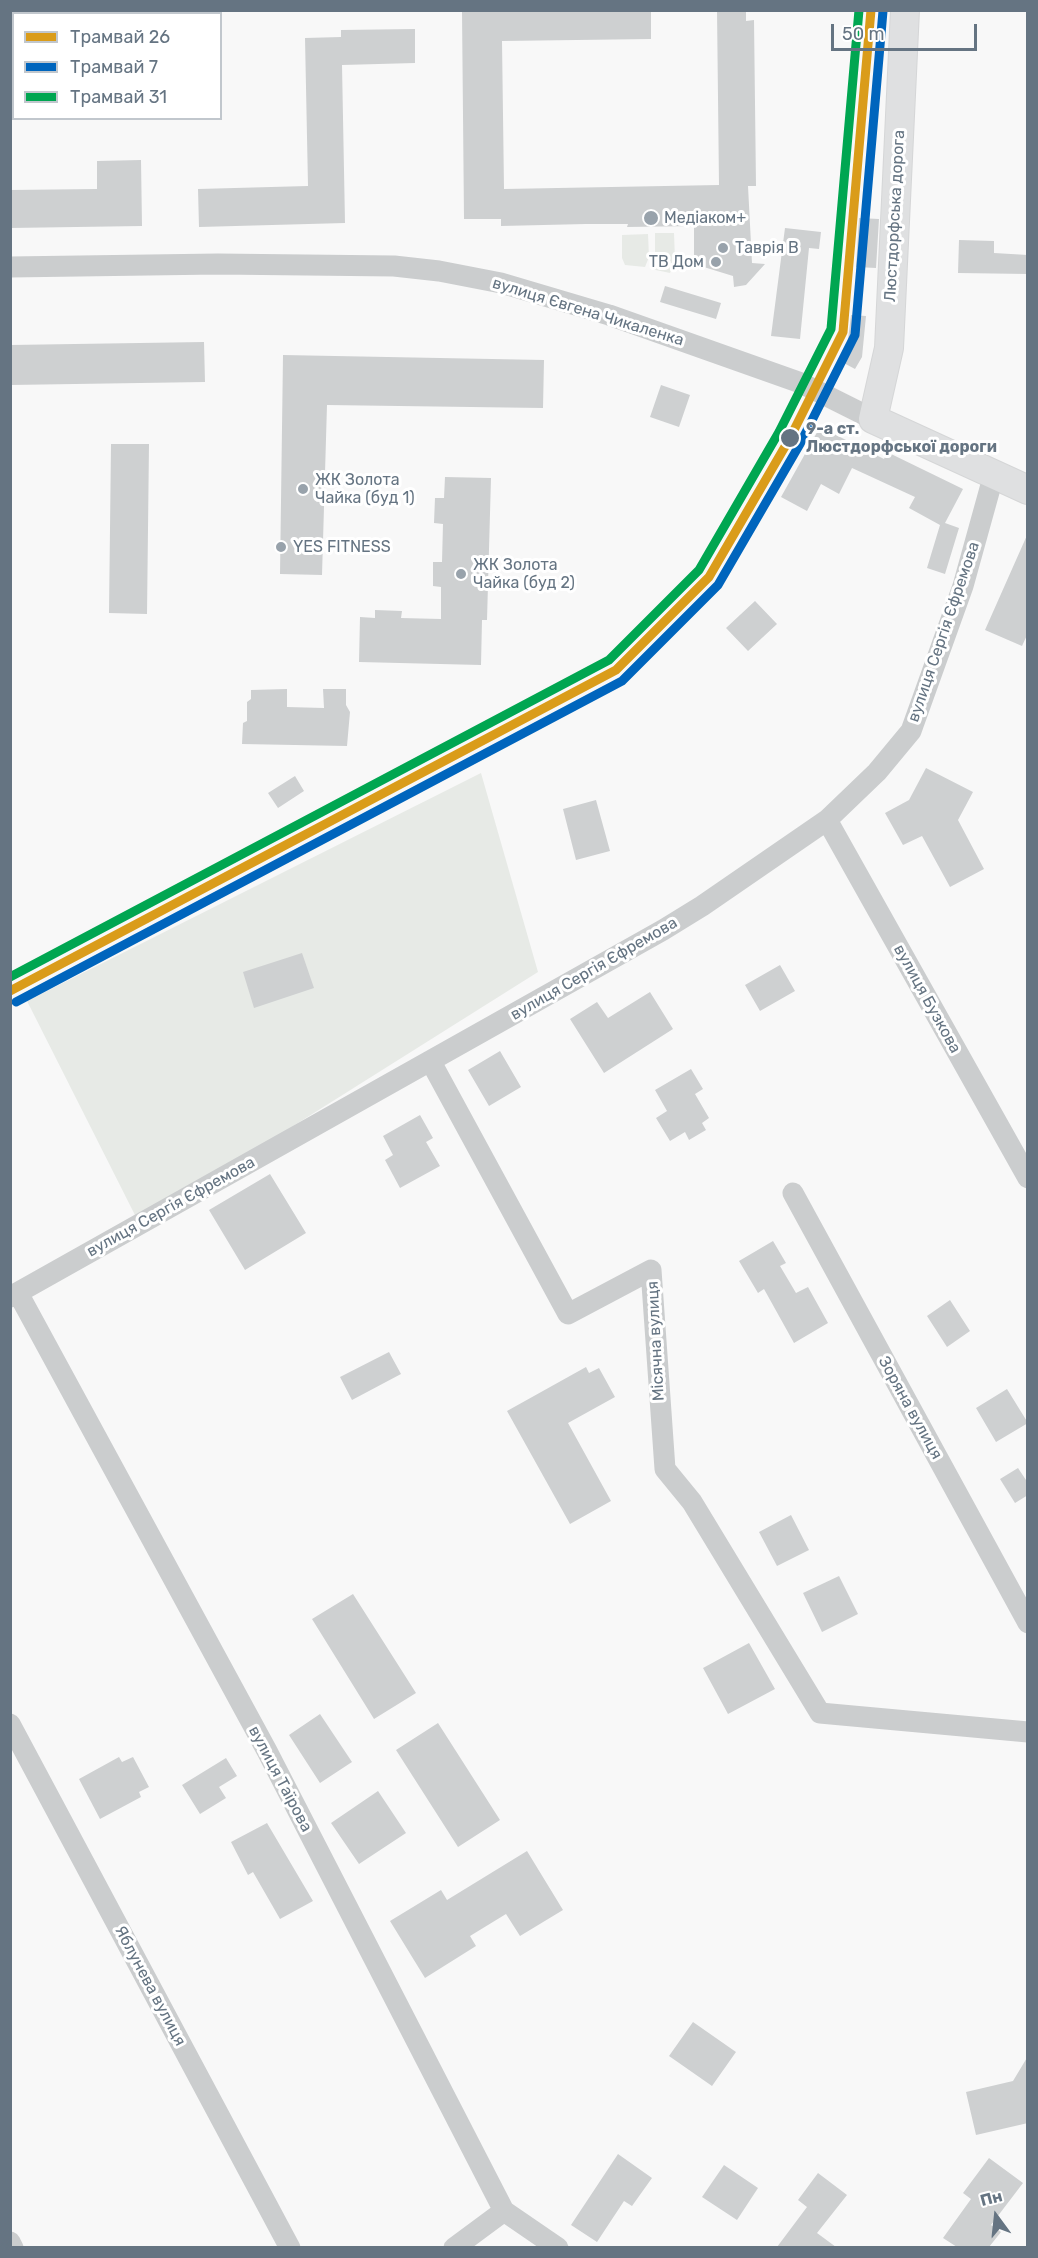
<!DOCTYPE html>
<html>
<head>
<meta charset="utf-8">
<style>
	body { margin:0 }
	#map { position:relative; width:1038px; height:2258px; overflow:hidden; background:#f8f8f8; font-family:Rubik,sans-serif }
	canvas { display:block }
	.frame { position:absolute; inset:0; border:12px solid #657482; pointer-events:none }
	.legend { position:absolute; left:12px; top:12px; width:210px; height:108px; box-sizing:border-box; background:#fff; border:2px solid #c1c7cd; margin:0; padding:8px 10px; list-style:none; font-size:18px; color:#657482 }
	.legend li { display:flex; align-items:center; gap:12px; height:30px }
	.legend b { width:30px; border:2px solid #c1c7cd }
	.north { position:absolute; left:966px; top:2186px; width:60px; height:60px; -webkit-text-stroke:4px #fff; paint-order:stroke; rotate:345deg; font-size:16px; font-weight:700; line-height:24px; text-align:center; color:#657482 }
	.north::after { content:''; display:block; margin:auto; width:21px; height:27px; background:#657482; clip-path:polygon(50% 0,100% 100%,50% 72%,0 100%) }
	.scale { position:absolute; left:831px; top:24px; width:146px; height:27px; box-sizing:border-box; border:3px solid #657482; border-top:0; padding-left:8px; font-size:18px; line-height:21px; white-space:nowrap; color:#657482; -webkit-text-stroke:4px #fff; paint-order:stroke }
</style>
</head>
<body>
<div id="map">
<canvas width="1038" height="2258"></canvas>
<div class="frame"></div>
<ul class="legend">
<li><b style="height:8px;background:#da9c1a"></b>Трамвай 26</li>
<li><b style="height:8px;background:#0065bd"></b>Трамвай 7</li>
<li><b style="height:8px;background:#00a651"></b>Трамвай 31</li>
</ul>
<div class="north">Пн</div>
<div class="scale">50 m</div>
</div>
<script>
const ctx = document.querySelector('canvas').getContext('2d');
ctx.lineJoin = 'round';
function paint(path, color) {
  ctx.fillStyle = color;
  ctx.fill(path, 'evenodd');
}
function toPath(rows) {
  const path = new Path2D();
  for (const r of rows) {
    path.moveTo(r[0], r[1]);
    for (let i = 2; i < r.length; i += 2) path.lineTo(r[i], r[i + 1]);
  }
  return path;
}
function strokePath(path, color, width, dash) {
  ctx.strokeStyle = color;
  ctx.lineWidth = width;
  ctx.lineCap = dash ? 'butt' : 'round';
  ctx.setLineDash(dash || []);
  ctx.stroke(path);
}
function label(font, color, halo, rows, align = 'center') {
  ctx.font = font + ' Rubik,sans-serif';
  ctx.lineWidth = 6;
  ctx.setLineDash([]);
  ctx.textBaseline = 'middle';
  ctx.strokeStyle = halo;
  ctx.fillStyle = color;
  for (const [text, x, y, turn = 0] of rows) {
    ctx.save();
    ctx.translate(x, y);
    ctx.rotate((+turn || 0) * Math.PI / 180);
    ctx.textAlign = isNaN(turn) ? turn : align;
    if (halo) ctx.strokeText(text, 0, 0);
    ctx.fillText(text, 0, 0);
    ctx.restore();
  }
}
paint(toPath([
	[655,233,674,233,675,260,670,273,651,269,655,258],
	[648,234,649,257,645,267,625,265,622,258,622,235],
	[481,773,538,972,139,1223,27,1001]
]), '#e7eae6');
paint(toPath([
	[651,10,651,39,502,41,504,189,719,185,717,10,746,10,746,21,754,20,756,186,748,186,752,263,765,264,746,285,734,287,733,276,694,264,694,226,627,227,628,224,586,224,501,226,501,219,464,219,462,12],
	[415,29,415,63,342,65,345,223,199,227,198,189,308,186,305,38,341,37,341,30],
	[141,160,142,226,10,228,10,190,97,189,97,161],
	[859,218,879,219,876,268,856,267],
	[785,228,821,232,819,249,809,248,800,339,771,336],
	[959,240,994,241,994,253,1028,255,1028,274,958,273],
	[665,286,721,303,716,319,660,302],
	[851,315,866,316,862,357,855,369,840,361,847,348],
	[204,342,205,382,10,385,10,345],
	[283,355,544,360,543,408,327,405,322,575,280,574],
	[661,385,690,395,679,427,650,417],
	[820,427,884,459,887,452,963,489,945,523,959,528,945,574,927,568,940,525,909,508,915,497,852,468,839,494,821,484,807,511,781,497],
	[111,444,149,444,147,614,109,613],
	[445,477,491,478,487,620,482,620,481,665,359,662,360,617,375,618,375,610,402,611,401,618,441,619,441,587,433,586,433,562,442,562,443,524,434,523,435,498,444,498],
	[1028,533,1028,633,1022,646,985,630],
	[755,601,777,624,748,651,726,628],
	[287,689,287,707,324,708,323,689,346,689,346,705,350,712,347,746,242,744,243,723,247,721,247,702,251,699,251,690],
	[926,768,973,792,958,820,984,869,950,887,922,836,903,845,885,813,909,800],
	[295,776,304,791,278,808,268,793],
	[596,800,610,851,576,860,563,809],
	[302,953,314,988,254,1008,243,972],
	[780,965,795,991,760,1011,745,985],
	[650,992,673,1029,604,1073,570,1019,597,1002,608,1018],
	[500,1051,521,1087,489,1106,468,1070],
	[691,1069,703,1089,695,1094,709,1118,702,1123,706,1130,689,1140,685,1132,670,1141,656,1118,667,1111,655,1090],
	[420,1115,433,1138,426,1142,440,1166,400,1188,385,1160,393,1155,383,1136],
	[270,1174,306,1233,245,1270,209,1210],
	[773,1241,786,1263,780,1266,796,1293,808,1287,828,1323,794,1343,764,1289,758,1293,739,1261],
	[950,1300,970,1331,947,1347,927,1316],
	[389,1352,401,1374,352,1400,340,1377],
	[586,1367,589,1373,599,1368,615,1397,568,1423,611,1501,570,1524,507,1411],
	[1007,1389,1028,1423,996,1442,976,1408],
	[1018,1468,1028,1483,1028,1495,1015,1503,1000,1479],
	[791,1515,809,1550,777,1566,759,1532],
	[839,1576,858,1614,822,1632,803,1593],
	[353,1594,416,1693,374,1719,312,1619],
	[749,1643,775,1689,728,1714,703,1668],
	[320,1714,352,1762,320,1783,289,1735],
	[438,1723,500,1820,458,1847,396,1750],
	[119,1757,122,1762,133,1757,149,1787,139,1792,141,1797,100,1819,79,1779],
	[226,1758,237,1776,219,1787,226,1798,200,1814,182,1785],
	[378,1791,406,1833,359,1864,331,1823],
	[267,1823,313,1901,280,1919,253,1872,248,1875,231,1842],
	[527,1851,563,1910,520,1936,506,1914,470,1936,476,1946,425,1978,390,1921,441,1890,447,1900],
	[693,2022,736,2052,712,2086,669,2056],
	[1028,2056,1028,2123,976,2135,966,2092,1013,2081],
	[618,2154,652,2178,632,2206,624,2201,597,2242,571,2225],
	[989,2158,1023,2183,991,2225,1001,2232,989,2247,957,2247,943,2238,971,2199,963,2193],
	[724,2165,758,2188,737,2220,702,2197],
	[818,2173,847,2195,817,2233,836,2247,777,2247,807,2207,798,2200]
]), '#ced0d1');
const secondary = toPath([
	[905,10,889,348,873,419,1028,490]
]);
strokePath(secondary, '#d5d6d7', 30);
strokePath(toPath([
	[10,267,218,264,394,266,439,271,501,283,609,315,801,383,873,419],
	[827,820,1028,1178],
	[431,1062,568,1314,651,1270,665,1469,692,1502,820,1713,1028,1732],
	[793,1193,1028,1623],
	[18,1293,267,1751,504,2211,558,2248],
	[10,1297,663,930,702,906,827,820,877,772,911,731,963,586,994,474],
	[10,1724,290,2248],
	[10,2242,13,2248],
	[454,2248,504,2211]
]), '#cbcdce', 21);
strokePath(secondary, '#dfe0e1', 28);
strokePath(toPath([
	[10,991,616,670,709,577,790,438,843,332,871,10]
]), '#da9c1a', 9);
strokePath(toPath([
	[16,1002,622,681,718,585,800,444,855,335,883,11]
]), '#0065bd', 9);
strokePath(toPath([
	[10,977,609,660,699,570,779,432,831,329,859,10]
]), '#00a651', 9);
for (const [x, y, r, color] of [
	[651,218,8,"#98a2ab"],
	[723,248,6,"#98a2ab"],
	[716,262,6,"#98a2ab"],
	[790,438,10,"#657482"],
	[303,489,6,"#98a2ab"],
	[281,547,6,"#98a2ab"],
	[461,574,6,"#98a2ab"]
]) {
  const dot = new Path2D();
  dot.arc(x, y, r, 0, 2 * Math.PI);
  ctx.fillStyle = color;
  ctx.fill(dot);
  strokePath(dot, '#fff', 2);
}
label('16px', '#657482', '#fff', [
	["Люстдорфська дорога",895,216,-87],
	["вулиця Євгена Чикаленка",588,312,17],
	["вулиця Сергія Єфремова",944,632,-71],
	["вулиця Сергія Єфремова",594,969,-30],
	["вулиця Бузкова",927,999,61],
	["вулиця Сергія Єфремова",171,1207,-29],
	["Місячна вулиця",656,1341,-93],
	["Зоряна вулиця",910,1408,61],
	["вулиця Таїрова",280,1779,62],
	["Яблунева вулиця",150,1986,62]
]);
label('16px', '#657482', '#fff', [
	["Медіаком+",664,218],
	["Таврія В",735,248],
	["ТВ Дом",704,262,"right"],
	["ЖК Золота",315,480],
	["Чайка (буд 1)",315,498],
	["YES FITNESS",293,547],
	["ЖК Золота",473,565],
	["Чайка (буд 2)",473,583]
], 'left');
label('bold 16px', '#657482', '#fff', [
	["9-а ст.",806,429],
	["Люстдорфської дороги",806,447]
], 'left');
</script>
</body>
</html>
